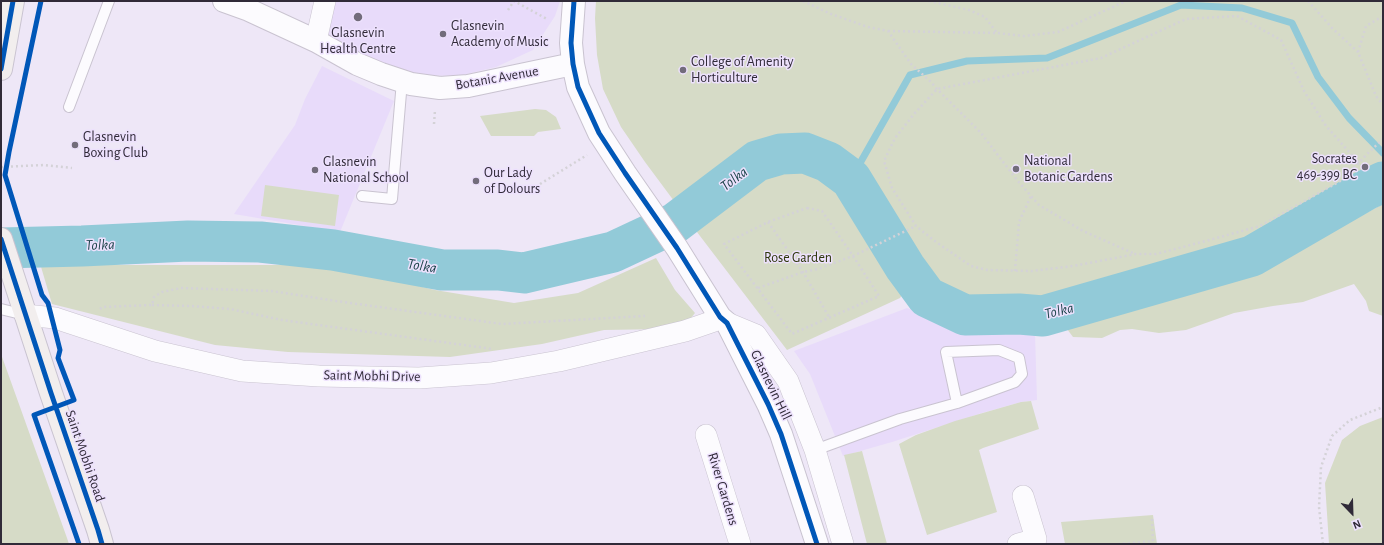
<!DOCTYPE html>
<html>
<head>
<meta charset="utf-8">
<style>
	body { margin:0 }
	#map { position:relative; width:1384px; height:545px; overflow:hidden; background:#eee7f7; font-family:"Alegreya Sans",sans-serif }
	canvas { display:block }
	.frame { position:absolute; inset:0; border:2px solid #302a38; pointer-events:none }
	.north { position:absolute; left:1332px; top:493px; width:40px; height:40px; -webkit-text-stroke:3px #ede1fd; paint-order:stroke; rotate:157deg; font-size:11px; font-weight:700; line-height:16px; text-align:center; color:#302a38 }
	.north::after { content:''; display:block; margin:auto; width:14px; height:18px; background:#302a38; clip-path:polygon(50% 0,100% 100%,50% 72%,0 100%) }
</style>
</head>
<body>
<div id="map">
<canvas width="1384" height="545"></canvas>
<div class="frame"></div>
<div class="north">N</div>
</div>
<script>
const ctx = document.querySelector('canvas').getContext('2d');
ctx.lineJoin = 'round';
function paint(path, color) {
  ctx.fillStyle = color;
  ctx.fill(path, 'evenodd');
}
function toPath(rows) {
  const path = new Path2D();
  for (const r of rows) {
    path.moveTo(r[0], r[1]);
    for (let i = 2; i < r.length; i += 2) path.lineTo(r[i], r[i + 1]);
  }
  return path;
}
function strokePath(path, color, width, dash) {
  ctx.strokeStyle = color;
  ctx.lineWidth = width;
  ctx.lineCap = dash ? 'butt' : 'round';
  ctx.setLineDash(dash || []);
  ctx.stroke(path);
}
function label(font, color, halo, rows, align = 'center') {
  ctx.font = font + ' "Alegreya Sans",sans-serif';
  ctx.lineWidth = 3;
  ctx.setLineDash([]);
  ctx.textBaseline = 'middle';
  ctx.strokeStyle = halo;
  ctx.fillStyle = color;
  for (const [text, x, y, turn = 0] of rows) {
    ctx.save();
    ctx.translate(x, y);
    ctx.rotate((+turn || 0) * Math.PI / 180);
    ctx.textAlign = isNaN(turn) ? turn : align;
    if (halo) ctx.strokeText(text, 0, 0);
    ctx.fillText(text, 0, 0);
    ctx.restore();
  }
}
paint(toPath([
	[328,1,560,1,555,16,533,50,496,67,458,76,422,75,380,66,321,36],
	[322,66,394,101,340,232,234,214,295,125,305,99],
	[907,308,958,326,1035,333,1037,400,1021,402,982,413,892,442,843,456,810,374,794,351]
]), '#e8dbfa');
paint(toPath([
	[596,1,1383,1,1383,176,1248,245,1144,274,1033,302,987,308,916,273,900,298,787,350,700,236,645,162,621,127,603,89,597,55,595,18],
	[535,109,546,110,556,117,561,129,538,132,534,136,491,136,480,116],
	[265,185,339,195,335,226,261,216],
	[1383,204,1383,316,1369,311,1366,301,1354,284,1303,302,1273,306,1234,313,1186,330,1159,333,1132,329,1120,330,1102,338,1073,337,1061,321,1108,312,1259,271],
	[656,258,675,290,695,313,686,324,664,329,604,330,542,344,450,357,288,352,215,345,52,304,39,260,121,265,331,265,435,290,514,303,578,293],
	[1,354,67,538,69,544,1,544],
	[1031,401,1039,429,983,448,979,450,997,512,927,535,899,444,916,435,955,421,1021,402],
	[1383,417,1383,544,1329,544,1325,483,1342,440,1360,426],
	[862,451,887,544,867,544,844,455],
	[1153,515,1157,544,1065,544,1061,522]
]), '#d6dbc7');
strokePath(toPath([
	[851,179,910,75,967,61,1047,58,1181,5,1242,8,1292,23,1318,77,1349,118,1383,153]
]), '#92cad8', 7);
strokePath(toPath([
	[1,248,82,246,188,241,260,242,333,250,442,270,498,270,524,273,613,252,675,223,757,161,781,154,805,153,828,162,851,179,905,267,927,297,965,315,1019,314,1043,316,1252,256,1366,190,1383,182]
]), '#92cad8', 41);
const service = toPath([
	[69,107,109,1],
	[362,196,392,199,402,81],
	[1,309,25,315],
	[815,450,900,419,957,403,1015,382,1022,374,1019,358,999,350,946,352,957,403]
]);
const minor = toPath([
	[316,41,325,1],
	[25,315,55,318,155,351,242,371,319,376,419,378,491,373,559,361,685,331,714,321,720,317],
	[727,323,756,335,788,381,815,450,843,544],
	[706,435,740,544],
	[1018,544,1036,539,1023,496]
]);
const tertiary = toPath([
	[224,1,249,10,316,41,357,64,381,74,411,84,440,88,468,86,573,64],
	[574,1,571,43,573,64,578,87,599,133,625,173,677,248,720,317,727,323,768,404,781,434,817,544]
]);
const secondary = toPath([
	[1,69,13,1],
	[1,239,51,393,98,530,102,544]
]);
strokePath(service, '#c9c3d0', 12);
strokePath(minor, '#c9c3d0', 22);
strokePath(tertiary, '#c9c3d0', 24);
strokePath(secondary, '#c9c3d0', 24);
strokePath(toPath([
	[803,1,831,14,868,27,888,31,911,64,931,82,937,89,981,133,1017,180,1039,205,1083,231,1135,254],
	[929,1,969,10,985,17,997,33],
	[1308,1,1332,28,1358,52],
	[508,10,514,1,547,19],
	[1383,16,1366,26,1358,52,1376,96,1383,105],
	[888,31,997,33,1024,36,1058,32,1126,1],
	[434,124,435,110],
	[1359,163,1326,126,1304,91,1281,40,1237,16,1186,19,1101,58,937,89,914,114,895,138,884,161,892,188,916,226,936,242,971,266,987,270,1032,271,1073,266,1136,254,1156,254,1202,242,1260,226,1342,180,1359,163,1366,155,1383,139],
	[1,167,44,165,72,168],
	[540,184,587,155],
	[807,208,822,211,853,256,879,296,792,334,724,244,768,222,807,208],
	[768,222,803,272,829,317],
	[1015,271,1019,222,1031,196],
	[758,288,803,272,818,269,853,256,916,226],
	[152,305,192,306,230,309,282,320,493,349],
	[100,309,102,307,152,305,154,297,162,292,181,288,272,291,336,301,502,324,645,316],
	[1152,519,1153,544],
	[1118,544,1153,541],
	[1323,544,1319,507,1321,467,1332,436,1350,420,1383,407]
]), '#d4d2d7', 2.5, [2, 3]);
strokePath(service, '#fcfbfe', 10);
strokePath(minor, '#fcfbfe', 21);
strokePath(tertiary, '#fcfbfe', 22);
strokePath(secondary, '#f2eeee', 22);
strokePath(toPath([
	[41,1,9,152,5,175,42,295,48,303,60,350,58,358,74,400,34,415,79,544],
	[574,1,571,43,573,64,578,87,599,133,625,173,677,248,720,317,727,323,768,404,781,434,817,544],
	[1,69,13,1],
	[1,239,51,393,98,530,102,544]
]), '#0057b8', 5);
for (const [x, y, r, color] of [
	[358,17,5,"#726c7b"],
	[443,34,4,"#726c7b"],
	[683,70,4,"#726c7b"],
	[75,145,4,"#726c7b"],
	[1365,167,4,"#726c7b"],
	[1016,169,4,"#726c7b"],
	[315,170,4,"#726c7b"],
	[476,181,4,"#726c7b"]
]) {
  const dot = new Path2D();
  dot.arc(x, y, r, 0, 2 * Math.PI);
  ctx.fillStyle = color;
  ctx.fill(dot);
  strokePath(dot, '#ede1fd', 1.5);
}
label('14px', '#302a38', '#ede1fd', [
	["Glasnevin",451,26],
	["Academy of Music",451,42],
	["Glasnevin",358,33,"center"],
	["Health Centre",358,49,"center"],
	["College of Amenity",691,62],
	["Horticulture",691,78],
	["Glasnevin",83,137],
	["Boxing Club",83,153],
	["Socrates",1357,159,"right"],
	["469-399 BC",1357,175,"right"],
	["National",1024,161],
	["Botanic Gardens",1024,177],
	["Glasnevin",323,162],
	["National School",323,178],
	["Our Lady",484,173],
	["of Dolours",484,189]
], 'left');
label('14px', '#302a38', '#ede1fd', [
	["Botanic Avenue",497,78,-10],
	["Saint Mobhi Drive",372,376,1],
	["Glasnevin Hill",771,385,64],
	["Saint Mobhi Road",85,456,71],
	["River Gardens",723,489,73]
]);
label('14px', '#2d370a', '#ede1fd', [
	["Rose Garden",798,258]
]);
label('italic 15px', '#1d444b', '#ede1fd', [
	["Tolka",734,179,-37],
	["Tolka",100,245,-1],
	["Tolka",422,266,10],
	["Tolka",1059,311,-13]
]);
</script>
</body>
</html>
